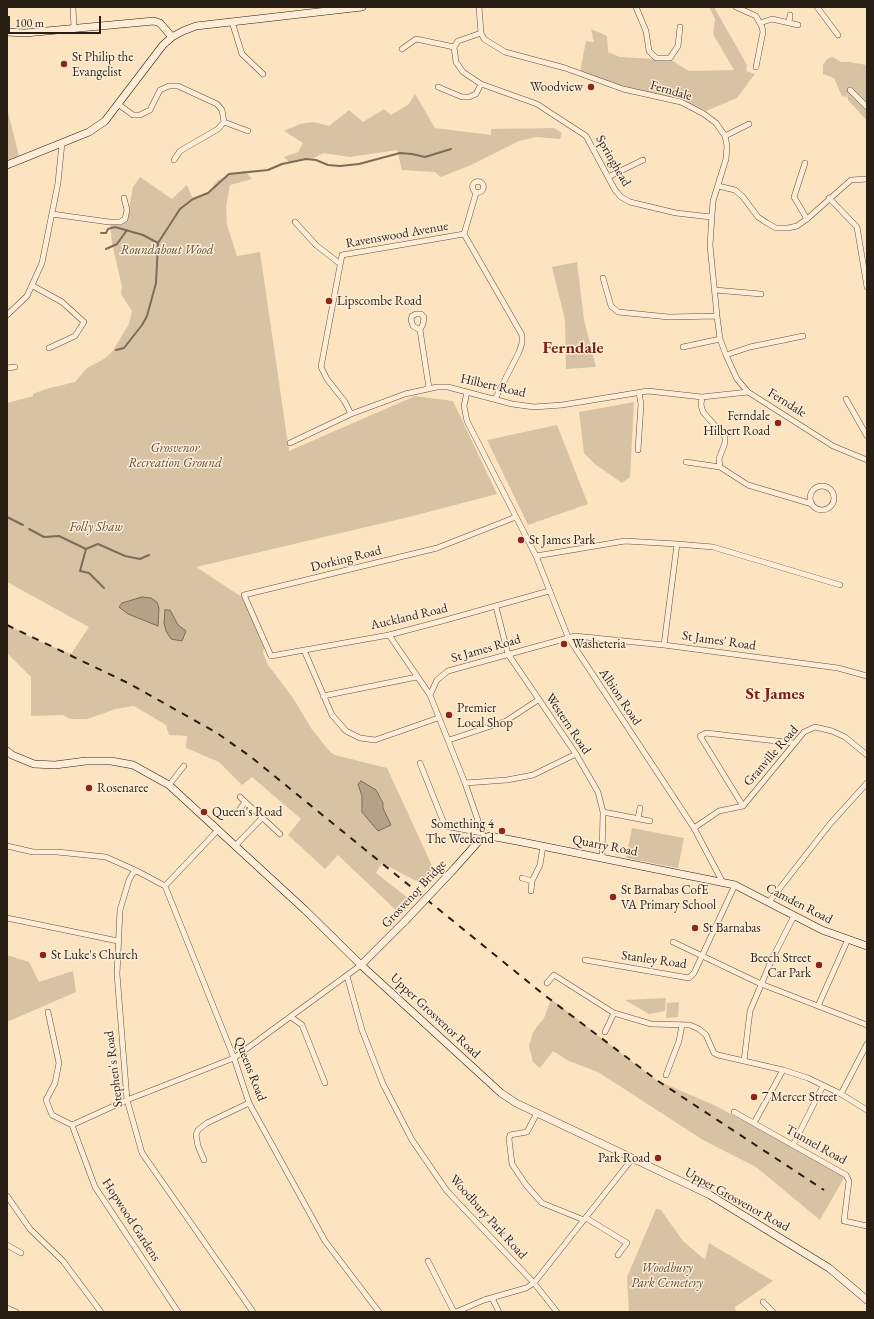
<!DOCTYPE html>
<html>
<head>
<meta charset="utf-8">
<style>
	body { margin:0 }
	#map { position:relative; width:874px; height:1319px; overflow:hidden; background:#fce4c1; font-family:"EB Garamond",serif }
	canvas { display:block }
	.frame { position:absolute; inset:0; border:8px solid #291e14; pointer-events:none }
	.scale { position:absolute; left:8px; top:16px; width:93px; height:18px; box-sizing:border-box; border:2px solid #291e14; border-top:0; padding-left:5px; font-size:12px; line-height:14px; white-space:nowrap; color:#291e14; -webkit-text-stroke:3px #fdedd7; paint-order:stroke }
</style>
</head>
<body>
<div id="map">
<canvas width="874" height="1319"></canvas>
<div class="frame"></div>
<div class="scale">100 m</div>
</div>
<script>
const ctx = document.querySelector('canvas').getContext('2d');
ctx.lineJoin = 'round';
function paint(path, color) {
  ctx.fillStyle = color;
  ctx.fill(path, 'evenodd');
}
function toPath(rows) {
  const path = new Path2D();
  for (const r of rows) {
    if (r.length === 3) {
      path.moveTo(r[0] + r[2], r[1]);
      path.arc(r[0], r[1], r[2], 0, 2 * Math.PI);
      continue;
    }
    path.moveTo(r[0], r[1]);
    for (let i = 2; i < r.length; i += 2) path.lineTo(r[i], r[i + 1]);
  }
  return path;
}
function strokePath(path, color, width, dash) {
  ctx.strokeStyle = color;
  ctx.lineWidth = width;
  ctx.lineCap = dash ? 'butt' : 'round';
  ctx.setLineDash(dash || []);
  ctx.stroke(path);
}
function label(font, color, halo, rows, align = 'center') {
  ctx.font = font + ' "EB Garamond",serif';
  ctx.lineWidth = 3;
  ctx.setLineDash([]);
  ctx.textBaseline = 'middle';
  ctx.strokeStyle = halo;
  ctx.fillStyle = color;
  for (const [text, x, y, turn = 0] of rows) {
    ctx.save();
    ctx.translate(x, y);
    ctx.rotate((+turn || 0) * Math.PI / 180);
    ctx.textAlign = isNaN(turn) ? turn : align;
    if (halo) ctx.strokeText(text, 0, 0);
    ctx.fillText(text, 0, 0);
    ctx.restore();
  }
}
paint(toPath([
	[709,7,714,7,747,65,746,71,755,74,737,98,706,111,679,100,623,87,580,72,586,41,594,42,591,29,607,36,608,52,620,57,671,60,689,71,734,70,713,34,715,19],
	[833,57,841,62,849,62,867,65,867,121,848,100,847,94,846,97,842,96,834,78,823,74,823,65,827,59],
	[415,94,435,128,491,135,491,129,554,128,562,133,560,139,536,137,519,141,471,165,441,177,435,172,402,170,397,150,350,157,323,153,314,158,289,162,284,157,298,152,303,143,284,131,300,124,313,122,329,126,349,110,363,122,384,109,391,115,409,104],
	[7,108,19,156,7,161],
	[245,171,252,179,230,185,226,207,227,225,237,256,260,252,289,451,415,396,453,401,497,494,409,517,196,567,242,597,264,647,263,653,268,665,293,698,311,728,330,752,335,755,387,768,434,870,427,876,422,884,382,863,376,873,413,902,401,915,338,855,325,869,288,835,301,819,252,777,242,785,219,762,186,748,187,736,169,735,166,725,134,706,116,709,87,719,70,719,63,715,31,716,31,677,7,653,7,624,36,640,71,654,89,627,7,582,7,403,33,396,33,394,46,389,75,382,87,368,104,359,112,352,129,324,132,311,121,294,122,287,112,243,110,224,128,214,133,187,140,177,172,199,187,185,193,199,208,193,217,181,229,174],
	[577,262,584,320,596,367,566,369,565,320,552,267],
	[634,402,630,477,622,483,596,465,584,453,579,412],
	[557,425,588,504,528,525,487,440],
	[632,828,684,838,678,868,626,858],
	[7,955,29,962,39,982,73,971,76,992,7,1022],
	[666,998,665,1011,649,1014,625,1000],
	[551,999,656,1080,716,1106,845,1176,820,1220,756,1167,703,1140,598,1072,569,1061,553,1051,540,1068,533,1062,529,1046,533,1032,544,1018],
	[679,1002,678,1017,666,1018,667,1003],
	[656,1209,661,1210,683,1241,705,1260,709,1243,773,1281,735,1307,736,1312,629,1312,627,1277]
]), '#d8c2a4');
const water = toPath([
	[142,597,151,598,157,602,159,608,158,626,128,614,119,607,122,603,142,597],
	[165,610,170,610,178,625,186,631,182,641,171,639,166,631,164,623,165,610],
	[361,781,376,790,383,803,383,808,391,825,378,831,362,812,362,796,358,784,361,781]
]);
paint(water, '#b4a186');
strokePath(water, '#7c6d58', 1);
strokePath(toPath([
	[101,233,106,233,108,229,115,227,143,235,158,243],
	[106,249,117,244,127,230],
	[116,350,124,348,142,325,147,316,156,283,158,243,180,209,193,199,208,193,229,174,268,170,282,164,306,159,316,160,328,165,340,166,359,164,400,153,412,154,425,157,451,149],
	[7,517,23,525],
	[29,529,44,537,59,536,86,549],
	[104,588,89,573,80,571,86,549,98,544,125,556,140,559,149,555]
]), '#7c6d58', 2);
const street = toPath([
	[73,7,74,29],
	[479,7,481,33,484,39,505,52,565,68,623,89,681,102,704,114,716,123,725,136,727,146,726,159,713,201,710,245,717,316,720,339,726,355,737,379,748,392,833,446,867,460],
	[636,7,646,31,649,51,656,58,670,58,678,46,680,27],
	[736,7,756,16,762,27,763,32,756,67],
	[817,7,838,35],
	[232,22,242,54,263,74],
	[760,23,772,19,798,25],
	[789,23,790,15],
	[481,33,458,41,454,47,456,62,463,72,481,84,537,104,586,136,615,190,621,197,630,202,676,213,711,217],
	[402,49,416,39,454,47],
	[438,87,462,97,469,97,476,94,481,84],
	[850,90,867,107],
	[118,104,133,115,140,115,150,110,160,90,169,86,178,86,217,104,222,110,224,122,218,129,180,151,174,160],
	[224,122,248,131],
	[725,136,749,124],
	[805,163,794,197,807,219],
	[608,177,643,160],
	[478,187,5.5],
	[718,186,735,190,743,197,758,217,767,223,776,228,788,228,797,226,807,219,851,180,867,179],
	[829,198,857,227,867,287],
	[52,214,109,222,120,222,125,219,127,210,124,198],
	[295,222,316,245,339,263],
	[464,234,476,193],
	[603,278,611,306,618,312,669,317,717,316],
	[33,286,62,302,84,322,75,336,49,348],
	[715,290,761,294],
	[7,315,27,296,42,263,58,183,62,143],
	[420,330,423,324,424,317,421,314,416,314,412,316,411,320,413,326,420,330,429,388],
	[683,347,720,339],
	[726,355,750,347,803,336],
	[7,368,15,367],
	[467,392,464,406,467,421,536,556,568,637,694,828,722,881],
	[702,397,701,405,703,412,725,437,725,443,719,459,720,467,748,485,812,504],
	[846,399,867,436],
	[351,414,345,402,327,379,321,367,342,255,464,234,522,335,522,343,519,352,495,399],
	[290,443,351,414,405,394,437,387,448,387,512,404,534,407,562,405,648,391,702,397,748,392],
	[638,450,641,404,639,393],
	[686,462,720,467],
	[822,498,12],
	[516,517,437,548,244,595,271,656,389,635,442,621,549,591],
	[536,556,625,541,677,544,713,547,840,585],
	[496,607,508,654,576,754,598,792,603,812,602,858],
	[389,635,430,695],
	[664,645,677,544],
	[304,650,332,715,346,731,360,738,375,740,438,718],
	[323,696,417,677],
	[449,740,506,721,538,700],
	[420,763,445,826,482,833],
	[465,783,507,780,533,775,576,754],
	[169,785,184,766],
	[240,797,280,834],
	[743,806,700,736,706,733,794,743],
	[240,809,245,802],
	[603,812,650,821],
	[638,818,640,808],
	[694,828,719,811,743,806,804,732,815,727,832,731,845,737,867,755],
	[217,831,165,886,234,1058,249,1103,325,1241,379,1312],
	[484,838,465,783,430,695,437,680,448,671,575,636,664,645,838,668,867,676],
	[236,845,262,818],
	[7,846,33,852,57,852,106,857,137,871],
	[522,878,532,881],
	[165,886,137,871,133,873,129,880,120,910,117,974,127,1100,142,1153,253,1312],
	[531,891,532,881,540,865,543,846],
	[769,902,830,824,867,783],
	[7,918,118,941],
	[673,942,761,984,867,1025],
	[585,960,689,978,694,973,735,885],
	[347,976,362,1030,383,1084,412,1140,447,1191,534,1283,557,1312],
	[547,983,554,975,614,1013],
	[818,1006,848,939],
	[48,1012,59,1063,55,1083,46,1100,52,1115,72,1125],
	[291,1017,302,1025,325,1083],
	[605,1032,614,1013,651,1024,690,1025,699,1029,706,1035,714,1053,718,1055,783,1070,808,1078,841,1094,867,1110],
	[744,1061,750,1011,772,959,794,916],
	[666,1075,679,1041,682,1025],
	[841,1094,867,1044],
	[734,1112,846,1175,849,1181,844,1221,867,1226],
	[537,1113,527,1132,510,1135,509,1139,512,1164,526,1185,542,1203,584,1220],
	[754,1123,783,1070],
	[793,1145,823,1086],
	[204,1160,198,1146,196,1135,198,1130,207,1123,249,1103],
	[7,1196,30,1229,63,1261,101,1312],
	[586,1218,627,1243,618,1255],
	[7,1245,21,1253],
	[428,1261,454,1312],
	[492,1298,499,1312],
	[763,1302,773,1312],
	[7,1308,16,1312],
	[178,1312,95,1187,72,1125,127,1100,234,1058,361,965],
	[456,1312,484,1300,526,1288,534,1283,632,1159]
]);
const secondary = toPath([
	[7,32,25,33,154,21,160,23,172,37],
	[7,165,89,132,105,121,163,45,172,37,183,31,196,26,362,7],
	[7,751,12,755,34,764,55,765,86,761,111,761,133,765,169,785,305,910,361,965,501,1093,516,1103,710,1195,829,1268,867,1300],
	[453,870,478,842,484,838,490,836,517,841,735,885,822,930,867,946],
	[361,965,405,921]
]);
strokePath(street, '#5e503f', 6);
strokePath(secondary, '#291e14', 8);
strokePath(street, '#fdedd7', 5);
strokePath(secondary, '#fdedd7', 7);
strokePath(toPath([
	[7,625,130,684,217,733,251,757,543,994,658,1081,824,1190]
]), '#291e14', 2, [7, 7]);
const secondaryBridge = toPath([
	[405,921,453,870]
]);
strokePath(secondaryBridge, '#291e14', 8, []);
strokePath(secondaryBridge, '#fdedd7', 7);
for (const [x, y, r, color] of [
	[64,64,4,"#8f2418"],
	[591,87,4,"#8f2418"],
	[329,301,4,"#8f2418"],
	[778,423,4,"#8f2418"],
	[521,540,4,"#8f2418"],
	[564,644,4,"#8f2418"],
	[449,715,4,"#8f2418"],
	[89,788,4,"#8f2418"],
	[204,812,4,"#8f2418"],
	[502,831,4,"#8f2418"],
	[613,897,4,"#8f2418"],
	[695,928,4,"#8f2418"],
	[43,955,4,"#8f2418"],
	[819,965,4,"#8f2418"],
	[754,1097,4,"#8f2418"],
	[658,1158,4,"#8f2418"]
]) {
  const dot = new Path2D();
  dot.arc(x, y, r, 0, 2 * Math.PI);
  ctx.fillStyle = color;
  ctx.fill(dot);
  strokePath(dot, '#fdedd7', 1.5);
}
label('13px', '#291e14', '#fdedd7', [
	["St Philip the",72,57],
	["Evangelist",72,72],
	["Woodview",583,87,"right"],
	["Lipscombe Road",337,301],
	["Ferndale",770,416,"right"],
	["Hilbert Road",770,431,"right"],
	["St James Park",529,540],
	["Washeteria",572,644],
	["Premier",457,708],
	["Local Shop",457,723],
	["Rosenaree",97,788],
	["Queen's Road",212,812],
	["Something 4",494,824,"right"],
	["The Weekend",494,839,"right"],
	["St Barnabas CofE",621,890],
	["VA Primary School",621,905],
	["St Barnabas",703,928],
	["St Luke's Church",51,955],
	["Beech Street",811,958,"right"],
	["Car Park",811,973,"right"],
	["7 Mercer Street",762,1097],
	["Park Road",650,1158,"right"]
], 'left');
label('13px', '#291e14', '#fdedd7', [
	["Ferndale",671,91,16],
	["Springhead",613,161,60],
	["Ravenswood Avenue",397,235,-10],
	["Hilbert Road",493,386,13],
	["Ferndale",787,403,32],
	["Dorking Road",346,559,-14],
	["Auckland Road",409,617,-13],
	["St James' Road",719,641,8],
	["St James Road",486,649,-16],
	["Albion Road",620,697,56],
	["Western Road",568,724,56],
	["Granville Road",771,756,-49],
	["Quarry Road",605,846,11],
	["Grosvenor Bridge",414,894,-47],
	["Camden Road",799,904,27],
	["Stanley Road",654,960,8],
	["Upper Grosvenor Road",435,1016,43],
	["Stephen's Road",114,1069,-97],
	["Queens Road",250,1069,69],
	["Tunnel Road",816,1145,29],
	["Upper Grosvenor Road",737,1200,29],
	["Woodbury Park Road",488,1217,48],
	["Hopwood Gardens",131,1220,57]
]);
label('italic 13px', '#5e4f3f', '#fdedd7', [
	["Roundabout Wood",167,250],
	["Grosvenor",175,448],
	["Recreation Ground",175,463],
	["Folly Shaw",96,527],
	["Woodbury",667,1268],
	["Park Cemetery",667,1283]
]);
label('bold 17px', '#7a1f14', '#fdedd7', [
	["Ferndale",573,348],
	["St James",775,694]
]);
</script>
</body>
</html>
